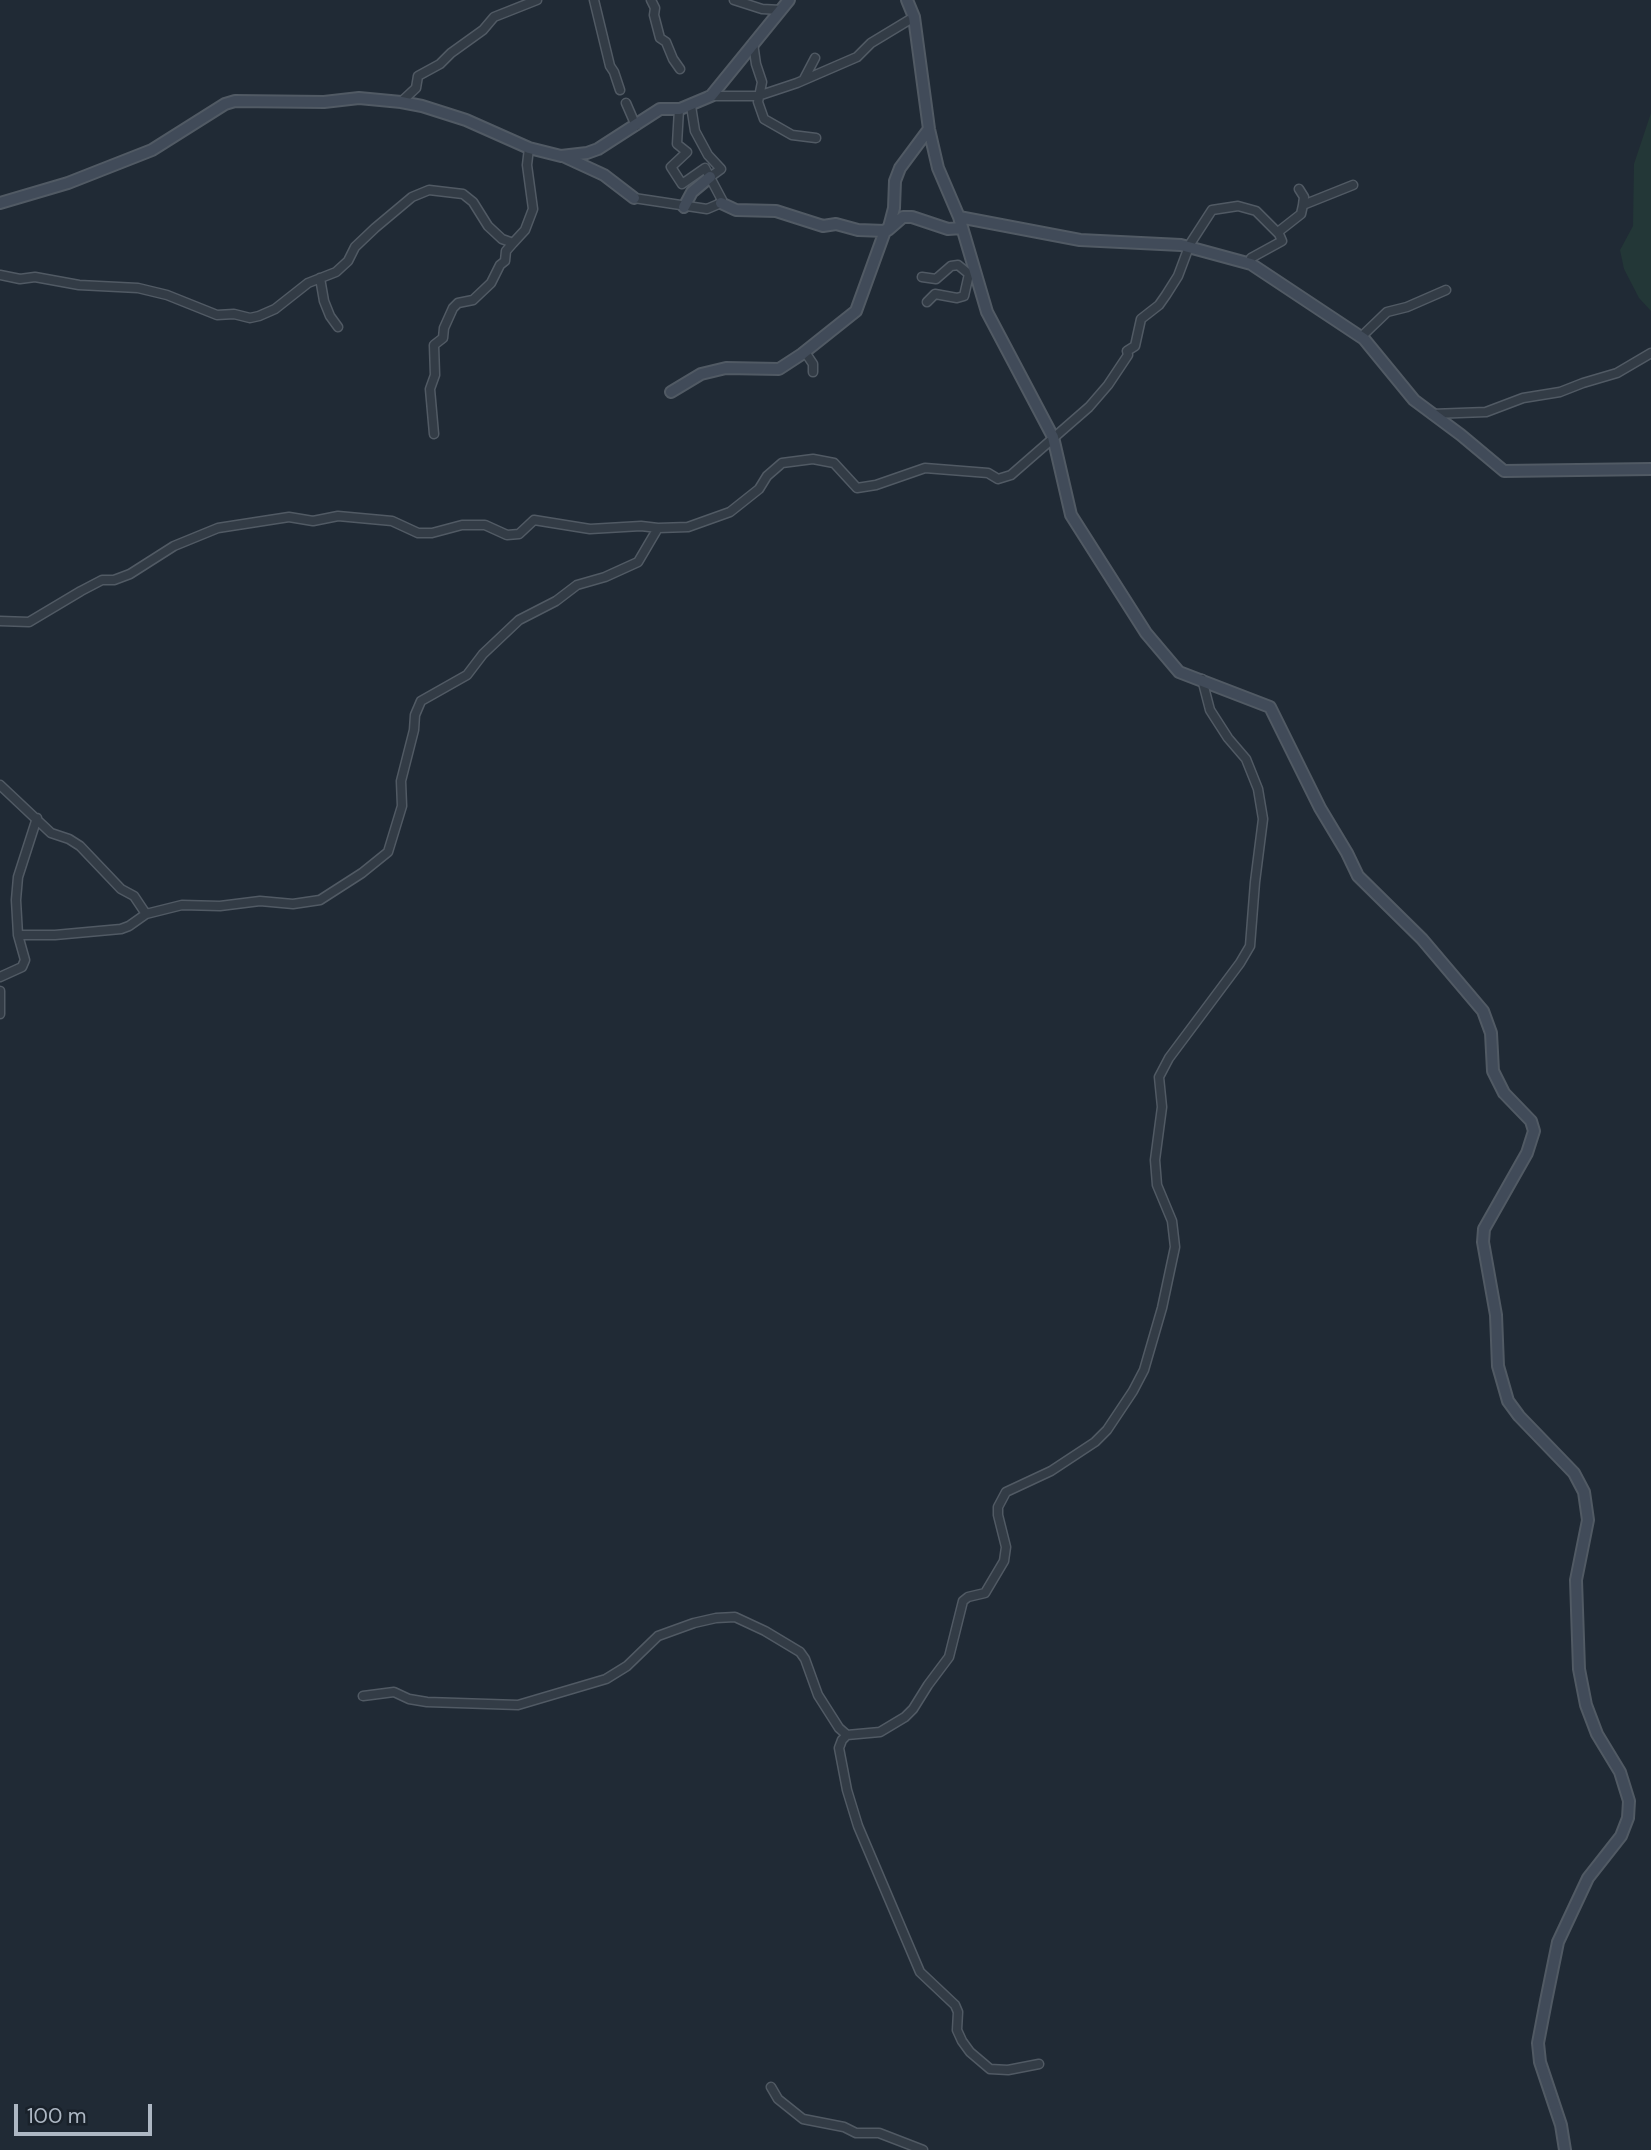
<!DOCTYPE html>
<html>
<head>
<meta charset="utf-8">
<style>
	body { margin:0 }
	#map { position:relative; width:1651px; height:2150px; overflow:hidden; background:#202a35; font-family:"DM Sans",sans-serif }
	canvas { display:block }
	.scale { position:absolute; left:14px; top:2104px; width:138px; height:32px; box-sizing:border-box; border:4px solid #adb7c3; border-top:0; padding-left:9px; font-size:21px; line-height:24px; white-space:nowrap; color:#adb7c3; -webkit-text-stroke:5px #19212a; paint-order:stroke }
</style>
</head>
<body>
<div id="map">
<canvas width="1651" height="2150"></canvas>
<div class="scale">100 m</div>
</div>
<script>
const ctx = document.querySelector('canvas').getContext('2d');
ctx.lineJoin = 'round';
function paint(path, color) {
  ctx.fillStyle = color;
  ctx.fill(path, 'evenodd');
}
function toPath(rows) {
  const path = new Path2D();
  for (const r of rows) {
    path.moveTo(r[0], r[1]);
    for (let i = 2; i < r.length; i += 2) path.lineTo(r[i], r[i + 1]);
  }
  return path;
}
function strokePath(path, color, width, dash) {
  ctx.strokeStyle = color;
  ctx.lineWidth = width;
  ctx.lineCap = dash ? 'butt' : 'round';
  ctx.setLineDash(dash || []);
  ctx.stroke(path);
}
paint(toPath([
	[1651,113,1651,311,1639,298,1624,269,1620,250,1633,226,1634,164]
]), '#233737');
const street = toPath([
	[594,0,610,66,614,72,620,90],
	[651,0,655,8,654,15,660,38,666,42,673,59,680,69],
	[734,0,762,9,781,10],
	[753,43,756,64,762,82,758,102,764,119,792,135,816,138],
	[804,79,815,58],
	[709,96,758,96,797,83,857,57,871,43,914,17],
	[401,102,416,88,418,76,440,64,451,53,483,30,494,17,537,0],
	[626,103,636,126],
	[691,106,695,131,708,155,721,169,710,177],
	[1299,189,1304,197,1303,205],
	[634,198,707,209,721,203,722,200,705,168,682,184,671,167,687,152,677,144,679,109],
	[1278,232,1301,214,1303,205,1353,185],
	[0,275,20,279,35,277,79,285,138,288,167,295,217,315,234,314,250,318,259,316,275,309,308,283,336,272,348,261,355,247,375,228,412,197,429,190,463,194,473,202,488,226,502,239,513,243,525,230,533,209,527,165,529,148],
	[922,277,936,279,951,266,958,265,969,274,973,274],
	[320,278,324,301,330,316,338,327],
	[927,302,935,294,957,298,964,296,969,274],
	[1361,337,1387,312,1407,307,1446,290],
	[805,352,813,364,813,372],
	[1432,414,1486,412,1523,398,1560,392,1583,383,1617,373,1651,353],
	[434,434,430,389,435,375,434,345,443,338,444,328,453,308,458,303,473,300,491,283,500,265,505,261,506,251,513,243],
	[0,621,29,622,81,591,102,580,114,580,130,574,174,546,218,528,289,517,313,521,338,516,392,521,418,533,432,533,462,525,485,525,507,535,519,534,534,520,590,529,641,526,658,528],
	[0,785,51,833,69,839,80,846,121,889,134,896,146,914,182,905,220,906,260,901,293,904,320,900,362,873,388,852,402,806,401,781,414,730,415,715,421,701,467,675,483,654,519,620,556,601,577,585,605,577,638,562,658,528,688,527,730,512,759,489,767,476,782,463,813,459,834,463,857,488,876,485,925,468,988,473,998,479,1011,475,1089,407,1108,385,1128,355,1127,351,1135,346,1141,319,1159,305,1166,295,1178,276,1190,244,1212,210,1238,206,1256,211,1279,234,1282,241,1251,258,1251,264],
	[18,935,16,900,18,877,37,818],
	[0,977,22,967,25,960,18,935,55,935,121,929,129,926,146,914],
	[0,991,0,1014],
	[363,1696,394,1692,409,1699,427,1702,518,1705,606,1679,627,1666,658,1636,694,1623,716,1618,735,1617,765,1631,800,1652,805,1659,818,1695,839,1728,847,1735,842,1740,839,1748,847,1790,858,1826,920,1972,955,2005,958,2012,957,2030,962,2041,970,2052,990,2069,1008,2070,1039,2064],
	[847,1735,880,1732,905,1717,913,1709,928,1685,949,1657,963,1601,968,1597,985,1593,1004,1561,1006,1547,998,1515,998,1507,1006,1492,1051,1471,1095,1442,1107,1430,1133,1391,1144,1370,1162,1308,1175,1247,1172,1221,1157,1185,1155,1160,1162,1107,1159,1077,1169,1058,1240,963,1250,946,1255,882,1263,819,1258,789,1246,759,1228,738,1210,710,1202,679],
	[771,2087,778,2099,803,2119,844,2127,856,2133,879,2133,923,2150]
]);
const secondary = toPath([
	[907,0,914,17,929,129,938,168,959,217,987,312,1053,437,1071,515,1146,633,1179,672,1270,707,1320,808,1347,853,1358,876,1422,939,1483,1011,1491,1033,1493,1071,1504,1093,1531,1121,1534,1131,1527,1153,1484,1229,1483,1242,1496,1315,1498,1366,1508,1401,1519,1416,1574,1473,1584,1492,1588,1520,1576,1580,1579,1669,1586,1705,1597,1734,1620,1772,1629,1801,1628,1818,1621,1836,1588,1878,1558,1942,1546,2001,1538,2043,1540,2062,1561,2125,1565,2150],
	[565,157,604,175,634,198],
	[0,203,68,183,152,150,225,104,235,101,324,102,359,98,401,102,422,106,466,120,529,148,561,156,587,153,598,149,660,109,680,109,711,96,789,0],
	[721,203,736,210,776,211,823,226,836,224,858,230,885,231],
	[684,207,692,192,710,177],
	[959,217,1080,240,1181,245,1251,264,1364,339,1414,400,1461,435,1504,471,1651,469],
	[888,230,903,217,912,217,948,229,962,228],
	[671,392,701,374,726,368,779,369,802,354,856,311,885,231,889,227,894,208,895,181,900,168,929,129]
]);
strokePath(street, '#515a64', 11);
strokePath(secondary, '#515a64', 14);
strokePath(street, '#333c46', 8);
strokePath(secondary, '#414b59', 10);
</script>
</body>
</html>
